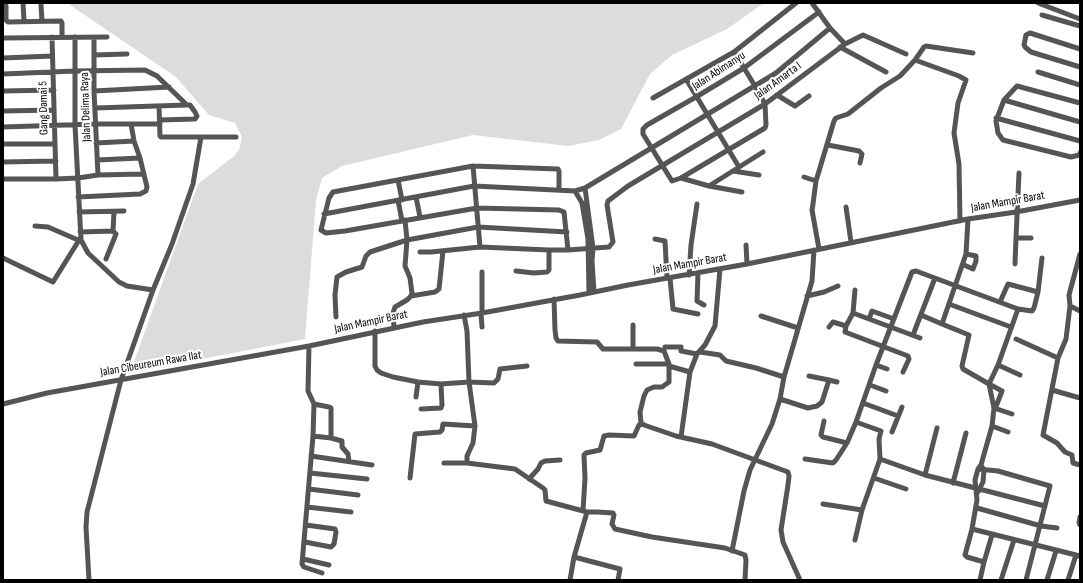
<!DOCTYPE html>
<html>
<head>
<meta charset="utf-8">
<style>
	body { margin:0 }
	#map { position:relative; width:1083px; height:583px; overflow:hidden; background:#fff; font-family:"Sofia Sans Condensed",sans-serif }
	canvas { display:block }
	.frame { position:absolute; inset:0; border:4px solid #000; pointer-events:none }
</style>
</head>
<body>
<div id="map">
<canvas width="1083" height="583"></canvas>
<div class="frame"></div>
</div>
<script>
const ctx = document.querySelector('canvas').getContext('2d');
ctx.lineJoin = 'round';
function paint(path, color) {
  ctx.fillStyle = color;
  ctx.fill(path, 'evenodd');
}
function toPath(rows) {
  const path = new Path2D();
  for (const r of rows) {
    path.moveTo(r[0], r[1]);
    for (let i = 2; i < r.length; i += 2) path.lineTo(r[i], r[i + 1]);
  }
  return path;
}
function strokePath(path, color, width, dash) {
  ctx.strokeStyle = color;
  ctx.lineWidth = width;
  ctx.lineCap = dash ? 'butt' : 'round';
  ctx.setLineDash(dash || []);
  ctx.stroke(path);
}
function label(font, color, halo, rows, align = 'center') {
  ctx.font = font + ' "Sofia Sans Condensed",sans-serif';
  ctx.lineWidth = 4;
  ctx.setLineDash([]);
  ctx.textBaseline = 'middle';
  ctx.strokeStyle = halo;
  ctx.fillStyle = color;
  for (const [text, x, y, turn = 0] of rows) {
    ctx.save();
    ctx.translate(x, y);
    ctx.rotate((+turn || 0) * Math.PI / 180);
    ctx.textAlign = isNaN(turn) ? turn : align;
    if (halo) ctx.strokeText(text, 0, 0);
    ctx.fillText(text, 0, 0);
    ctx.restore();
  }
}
paint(toPath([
	[67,3,764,3,727,29,672,55,650,74,621,129,599,140,568,146,473,135,342,166,322,178,316,200,305,339,130,373,198,184,234,156,239,150,242,137,235,123,209,115,176,77]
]), '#dcdcdc');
strokePath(toPath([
	[23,3,24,21],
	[812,3,830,28,845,44],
	[1038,3,1080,19],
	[41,5,42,21],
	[6,6,6,20,8,22,61,21,62,23,62,37],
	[1042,15,1080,26],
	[52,37,56,179],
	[75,37,75,125,81,240,88,253,119,282,127,286,153,290],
	[3,38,107,37],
	[94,38,94,91,98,175],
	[840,47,886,72],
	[1080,49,1030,33,1026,35,1024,45,1025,47,1031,52,1080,67],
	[734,52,744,68,755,86,765,104,766,125,765,128,681,178,672,181,643,134,643,129,647,125,696,97,744,68,819,12],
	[94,55,127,54],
	[3,58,52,56],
	[915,60,959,76,966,80,958,103,954,133,959,164,960,221],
	[1038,72,1080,85],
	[3,74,75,71,145,70,157,76,187,105,190,105,195,112,197,116,195,119,160,120],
	[686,79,739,167],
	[3,91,54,90],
	[94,91,169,87],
	[777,95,795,106,809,96],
	[653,98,734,52,796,3],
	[1004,100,1080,122],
	[1080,103,1017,86,1004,100,996,121,998,133,1003,140,1071,157,1079,155,1080,153],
	[159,106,160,136,161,137,236,137],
	[95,108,187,105],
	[3,111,54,110],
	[996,118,1080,141],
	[3,127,96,124,160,124],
	[96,143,134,141],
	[3,144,55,144],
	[828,145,859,151,862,154,860,163],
	[97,160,140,158],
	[3,162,56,161],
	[473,166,480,247],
	[733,171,759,175],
	[1019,173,1016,238,1031,238],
	[804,177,816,181],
	[681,178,709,186,742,192],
	[3,179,56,179,78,178,98,175,143,174],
	[398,180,402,200],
	[709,186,763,152],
	[585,188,593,248,592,261,594,292],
	[559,190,559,171,558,169,473,166,333,192,329,198,321,230,326,233,345,231,477,208,559,210,564,212,568,250],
	[575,191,582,203,588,239,589,293],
	[78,197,140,194,146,191,147,187,140,158,134,141,131,124],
	[416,197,420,217],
	[398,200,402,221],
	[846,207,851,242],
	[79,212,124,211],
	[324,214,474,186,575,191,585,188,776,73,830,28],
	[968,219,966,254,942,324,969,335,962,366,963,369,989,384,994,408,992,426,981,465,978,469,975,480,977,500,972,529,1080,556],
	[35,226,48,227,78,240],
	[80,232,113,231],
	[655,239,665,241,667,278],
	[746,245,747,264],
	[819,249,812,210,813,204,816,181,834,121,836,118,848,114,881,88,900,76,915,60,924,47,926,46,973,53],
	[420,252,431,252,480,247,549,250,568,250,609,247,613,242,607,205,608,201,628,186,765,104,845,44,863,35,906,54],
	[1080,254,1069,295,1070,306,1080,311],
	[3,258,53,282,81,237],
	[106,259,116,234,113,231,114,212],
	[1015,264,1016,238],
	[964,265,973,269,976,261,976,256,966,254],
	[516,271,534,273,547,272,549,270,549,250],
	[482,272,482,313],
	[698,273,697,301,704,305],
	[689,275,691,245,697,204],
	[670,278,673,309,698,314],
	[855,290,853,313,846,326,845,332,908,356,909,359,903,372],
	[411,296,435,292,439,289,443,251],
	[807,296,824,292,838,286],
	[554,299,555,330,556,338,558,341,597,342,603,349,657,349,664,351,669,364,669,382,662,387,654,387,647,390,644,396,640,412,641,423,644,425,676,436,712,444,788,472,789,476,788,485,781,530,783,542,800,580],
	[1000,302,1008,284,1038,292],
	[949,304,1011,327],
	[1070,306,1066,339,1058,358,1043,435,1057,443,1065,452,1072,455,1073,463,1080,465],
	[481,313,482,327],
	[853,313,920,338],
	[921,315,942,324],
	[761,316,798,328],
	[336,317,335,295,337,277,346,272,362,267,366,256,370,252,407,240,478,227,567,232],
	[869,319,872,311,894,319],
	[829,327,833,322,846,326],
	[394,328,393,313,395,307,407,300,411,296,412,293,410,278,405,266,407,240,405,220],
	[375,331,375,366,377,370,381,373,393,377,418,382,441,384,469,382,494,383,498,379,500,369,527,366],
	[913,335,935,278],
	[1016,339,1058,358],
	[309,346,308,391,314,404,313,436,302,564,304,567,322,573],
	[665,347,681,347,681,351,697,354],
	[633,348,633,325],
	[700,352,720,355,726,361,756,368,784,377],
	[636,364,669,364],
	[876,365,887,369],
	[998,365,1020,375],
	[669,366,690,372],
	[829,380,837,382],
	[870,385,886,391],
	[1052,390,1080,398],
	[416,397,418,382],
	[780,399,808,408,817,406,822,402,829,380,809,376],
	[863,403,898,416],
	[3,404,47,393,309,346,423,322,482,313,580,295,628,285,747,264,968,219,1016,212,1080,200],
	[314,404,329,407,331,408,331,438,342,441,342,447,348,454,349,461],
	[994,408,1012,414],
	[421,409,441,408,442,405,441,384],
	[995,409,1002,391,989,384,998,365,1018,309,1032,311,1034,308,1038,292,1042,258],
	[824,421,821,435,823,437,847,443],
	[856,422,881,431,879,439,880,459],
	[992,426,1008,432],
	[892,432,902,407],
	[313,436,331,438],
	[681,437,690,372,697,354,705,345,715,326,720,269],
	[311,456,372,465],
	[805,459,833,463,836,460,847,443,856,422,876,365,912,272,916,271,1018,309],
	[444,463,467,463,515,469,543,488,545,490,546,501,587,512,597,512,613,513,614,515,612,524,615,529,652,537,725,548,745,555,746,560,745,580],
	[467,463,467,456,473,443,475,426],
	[978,469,998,471,1050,486,1026,580],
	[310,473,367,479],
	[925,475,937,428],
	[410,478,415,434,440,432,442,430,443,424,475,426,469,382,467,331,464,315],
	[874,478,906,489],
	[529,479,538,469,541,463,545,461,560,460],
	[953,483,966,433],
	[309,489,358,495],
	[978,492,983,482,984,470,982,467],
	[823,504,862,510],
	[307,507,351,512],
	[977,508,1041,526,1057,528],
	[583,511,585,478,584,455,586,453,600,450,604,436,609,435,634,436,639,425,643,424],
	[1080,517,1079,523,1080,525],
	[972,529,965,555,967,557,984,562,980,580],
	[855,540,862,510,880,459,925,475,1045,506],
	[305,542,331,547,334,544,336,532,335,529,306,525],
	[732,551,744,491,750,470,772,424,780,399,784,377,812,281,814,250],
	[574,557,620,569,618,580],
	[303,559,329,565],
	[984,562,992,535],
	[89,580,86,527,87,512,121,380,153,290,172,244,193,184,201,137],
	[570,580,574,557,587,512],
	[1001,580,1014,540],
	[1047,580,1056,551],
	[1068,580,1076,555]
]), '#555', 5);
label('12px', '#000', '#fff', [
	["Jalan Abimanyu",719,71,-33],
	["Jalan Amarta I",778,81,-36],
	["Jalan Delima Raya",86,107,-92],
	["Gang Damai 5",44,108,-91],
	["Jalan Mampir Barat",1008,202,-10],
	["Jalan Mampir Barat",690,264,-10],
	["Jalan Mampir Barat",371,322,-12],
	["Jalan Cibeureum Rawa Ilat",151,364,-10]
]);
</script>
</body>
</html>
